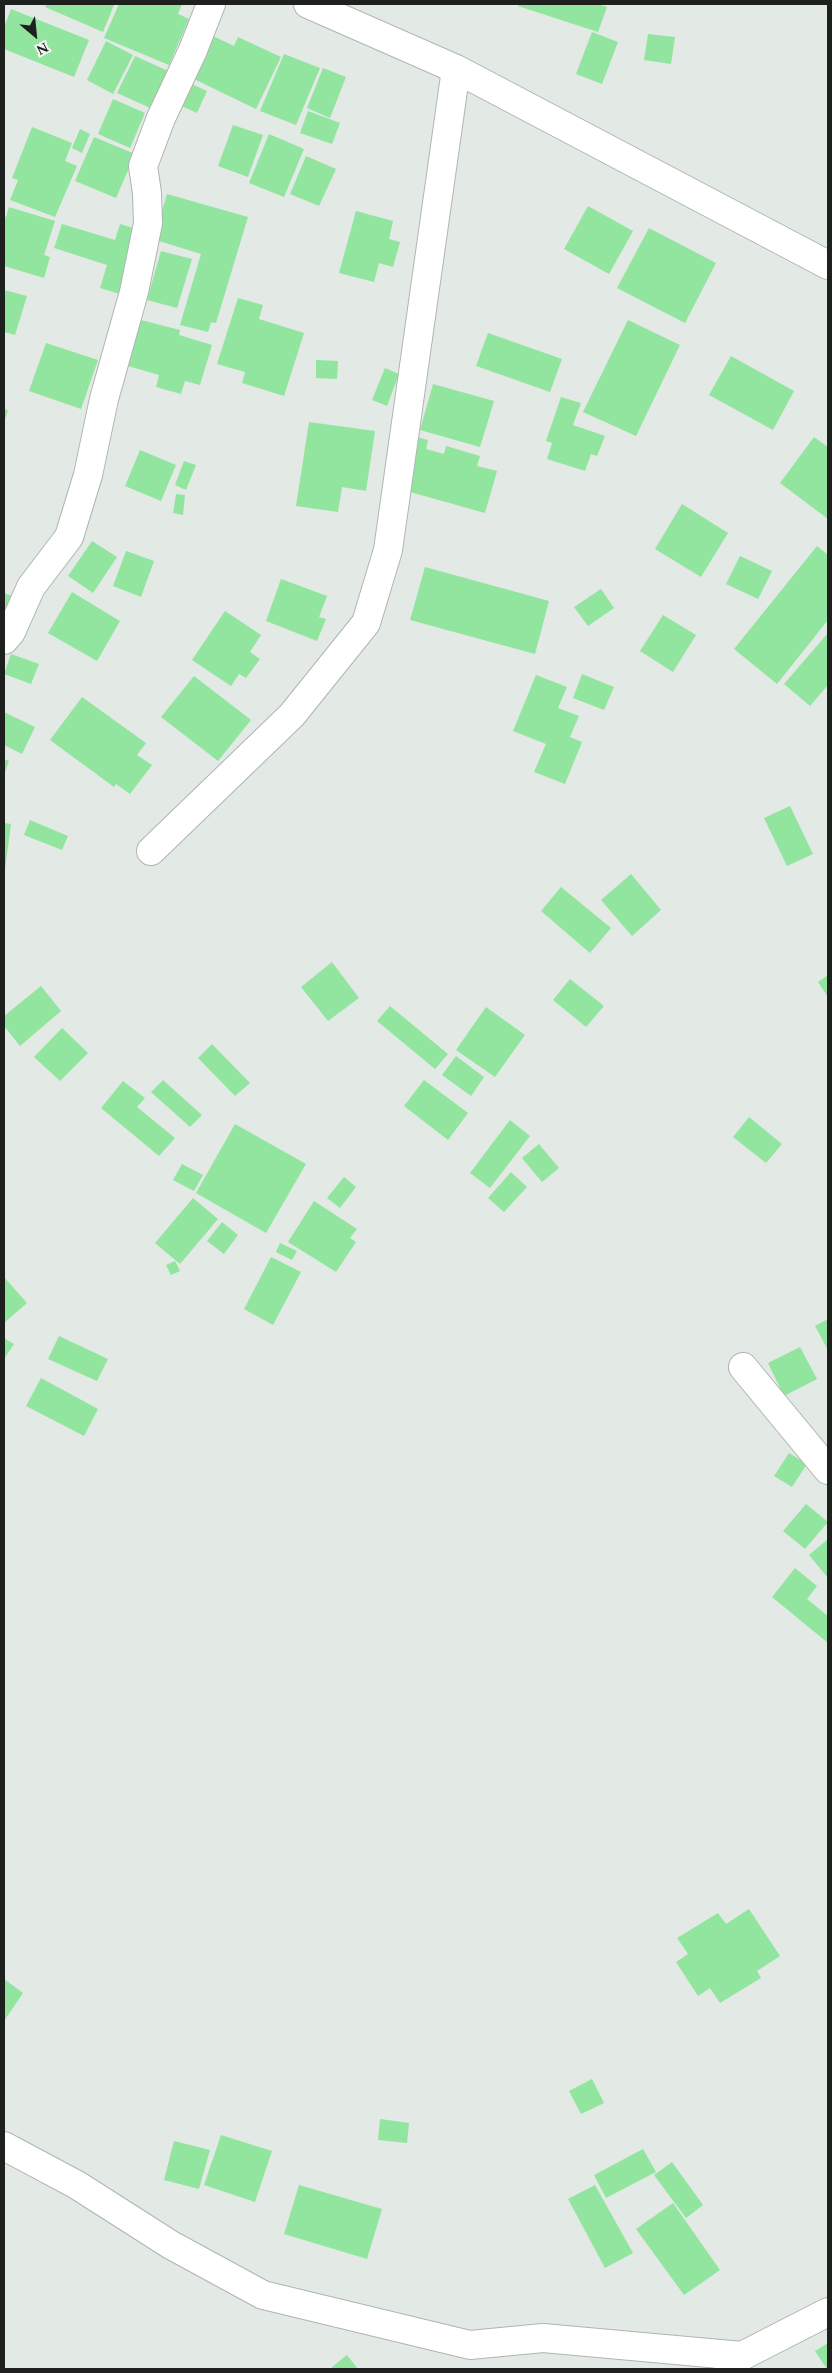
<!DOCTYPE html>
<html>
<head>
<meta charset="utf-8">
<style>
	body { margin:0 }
	#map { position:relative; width:832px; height:2373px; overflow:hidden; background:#e3e9e4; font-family:Spectral,serif }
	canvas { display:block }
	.frame { position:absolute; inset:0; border:5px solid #1e201e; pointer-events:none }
	.north { position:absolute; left:10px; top:10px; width:50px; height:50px; -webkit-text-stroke:4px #f1f6f1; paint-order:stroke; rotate:152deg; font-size:14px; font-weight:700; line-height:20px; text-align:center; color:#1e201e }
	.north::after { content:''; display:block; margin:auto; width:18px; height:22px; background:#1e201e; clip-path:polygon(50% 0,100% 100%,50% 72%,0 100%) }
</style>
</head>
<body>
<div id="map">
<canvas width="832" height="2373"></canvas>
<div class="frame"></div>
<div class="north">N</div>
</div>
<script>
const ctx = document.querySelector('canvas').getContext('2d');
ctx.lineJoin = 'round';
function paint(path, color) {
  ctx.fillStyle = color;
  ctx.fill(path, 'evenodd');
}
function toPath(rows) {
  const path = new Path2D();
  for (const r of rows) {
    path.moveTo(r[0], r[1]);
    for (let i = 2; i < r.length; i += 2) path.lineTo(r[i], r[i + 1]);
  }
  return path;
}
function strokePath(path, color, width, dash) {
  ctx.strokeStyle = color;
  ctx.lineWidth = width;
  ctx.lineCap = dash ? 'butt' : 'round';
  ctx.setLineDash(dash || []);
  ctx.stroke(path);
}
paint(toPath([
	[47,4,111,4,114,5,103,32,45,7],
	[119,4,182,4,178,14,189,19,169,65,104,38],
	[519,4,597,4,607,7,598,32,518,6],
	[11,9,89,40,74,77,4,49,4,27],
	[592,32,618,42,602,84,576,74],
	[648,34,675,37,671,64,644,60],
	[213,36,234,46,238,37,281,57,256,109,194,79],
	[106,41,133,55,113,94,87,80],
	[284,54,320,68,296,125,260,111],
	[135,56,177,75,159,112,117,93],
	[323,68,346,77,330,118,307,108],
	[187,82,207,91,197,113,177,104],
	[113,99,145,113,130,148,98,134],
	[308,111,340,123,332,144,300,133],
	[233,125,263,135,248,177,218,166],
	[32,127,72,143,65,161,77,166,55,217,10,200,18,180,12,178],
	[80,129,90,134,82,153,72,148],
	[269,134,304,149,284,197,249,183],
	[94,137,135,154,116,198,75,181],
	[306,156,336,169,319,206,290,194],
	[167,194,248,217,216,323,211,322,208,332,180,325,201,254,159,241,155,258,149,256],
	[588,206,633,231,609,274,564,249],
	[9,207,55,221,44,255,50,257,44,278,4,266,4,216,6,217],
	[356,211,393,221,389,239,400,242,393,267,379,263,374,282,339,273],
	[62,224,115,240,120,224,143,231,123,295,100,288,107,265,54,248],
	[649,228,716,263,685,323,617,288],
	[161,251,192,259,177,308,147,300],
	[4,290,27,296,15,335,4,332],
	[238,298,263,305,259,319,304,333,284,396,242,383,245,372,217,364],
	[141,320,180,330,179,335,212,345,200,385,185,381,181,394,156,387,159,375,128,366],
	[628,320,680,345,636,436,583,412],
	[488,333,562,359,550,392,476,366],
	[46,343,98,360,81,409,29,391],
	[731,356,794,391,773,430,709,395],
	[316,360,338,361,337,379,316,378],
	[385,368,399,374,387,406,372,400],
	[433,384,494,401,480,447,420,430],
	[561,397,581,403,573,425,605,436,597,456,591,454,585,471,547,459,552,443,546,441],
	[4,409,8,410,4,423],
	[309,422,375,431,366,491,342,487,338,512,296,506],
	[417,437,428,440,426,449,444,454,446,446,480,456,477,466,497,471,485,513,403,490],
	[814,437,828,447,828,519,780,483],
	[140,450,176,465,161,501,125,486],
	[184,461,196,465,186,490,175,485],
	[176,494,185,495,183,515,173,513],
	[682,504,728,533,701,577,655,549],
	[92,541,117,557,93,593,68,576],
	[817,546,828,555,828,620,777,684,734,649],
	[126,551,154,561,141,597,113,586],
	[740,556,772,571,758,599,726,584],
	[425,567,549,601,535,654,410,620],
	[281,579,327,596,319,617,326,619,317,641,266,621],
	[601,589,614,608,588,626,574,607],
	[72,592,120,621,97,661,48,633],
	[4,593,12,596,4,615],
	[225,611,261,635,250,652,260,659,246,678,239,674,231,686,192,660],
	[663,615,696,635,673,672,640,651],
	[828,633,828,685,810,706,784,684],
	[11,654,39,664,31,684,4,674],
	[582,674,614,687,604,710,573,698],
	[536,675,567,687,558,708,579,716,570,737,582,742,565,784,534,772,546,744,513,731],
	[194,676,251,720,218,761,161,717],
	[82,697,146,743,137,755,152,765,130,794,116,784,114,787,50,740],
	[4,712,35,727,22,754,4,745],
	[4,759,9,761,4,775],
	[790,806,813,854,787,866,764,818],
	[30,820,68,836,62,850,24,835],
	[4,823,11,824,5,870,4,870],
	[631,874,661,910,632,936,601,900],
	[561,887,611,928,590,953,541,911],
	[332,962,359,998,328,1021,301,987],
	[828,975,828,997,818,982],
	[570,979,604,1006,586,1027,553,1000],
	[41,986,61,1011,20,1046,4,1026,4,1016],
	[390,1006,448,1054,435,1069,377,1021],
	[486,1007,525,1035,495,1077,456,1050],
	[62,1028,88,1053,60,1081,34,1057],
	[212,1044,250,1083,235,1096,198,1058],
	[456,1056,484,1077,471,1096,442,1075],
	[163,1080,202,1115,190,1127,151,1092],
	[424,1080,468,1113,448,1140,404,1106],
	[123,1081,145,1098,137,1107,175,1138,159,1156,101,1108],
	[749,1117,782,1144,766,1163,733,1137],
	[510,1120,530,1136,490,1188,470,1173],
	[235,1124,306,1164,266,1233,196,1193],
	[539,1144,559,1168,542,1182,522,1158],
	[182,1164,203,1175,194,1191,173,1180],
	[511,1172,527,1187,504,1212,488,1198],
	[344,1177,356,1187,340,1208,327,1198],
	[193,1198,218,1219,180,1264,155,1243],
	[314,1201,357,1229,350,1238,356,1242,336,1272,288,1242],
	[222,1222,238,1235,224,1254,207,1241],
	[280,1243,297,1251,292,1260,276,1252],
	[271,1257,301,1272,273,1325,244,1309],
	[175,1261,180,1271,171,1275,166,1265],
	[4,1277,27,1303,4,1323],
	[828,1319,828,1350,815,1326],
	[59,1336,108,1359,97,1381,48,1359],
	[4,1338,14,1344,4,1359],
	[800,1347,817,1379,784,1396,768,1363],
	[41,1378,98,1409,84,1436,26,1406],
	[789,1453,807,1464,792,1487,774,1476],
	[806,1504,828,1522,805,1549,783,1531],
	[828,1539,828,1578,809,1555],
	[795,1568,817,1586,807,1599,828,1616,828,1643,772,1597],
	[749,1909,780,1956,757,1971,761,1978,720,2003,710,1988,698,1996,676,1962,688,1954,677,1938,718,1913,726,1924],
	[4,1979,23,1993,4,2021],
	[592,2079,604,2103,581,2114,569,2091],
	[380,2119,409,2123,407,2143,378,2140],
	[221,2135,272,2151,255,2202,204,2185],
	[174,2141,210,2150,199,2189,164,2180],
	[643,2149,656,2172,606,2198,594,2175],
	[672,2162,703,2205,686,2218,654,2175],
	[299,2185,382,2209,367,2259,284,2234],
	[595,2185,633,2253,605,2268,568,2199],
	[673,2203,720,2270,684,2295,636,2229],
	[828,2343,828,2369,827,2369,815,2351],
	[347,2355,358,2369,333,2369,332,2367]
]), '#91e59f');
const street = toPath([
	[308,4,456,69,828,265],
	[4,640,11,632,31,587,69,537,88,475,104,399,134,292,148,223,147,193,143,166,161,118,193,50,211,4],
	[151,851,292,715,366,623,388,550,456,69],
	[743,1367,828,1470],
	[4,2146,77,2185,171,2245,263,2295,470,2345,543,2338,742,2356]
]);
const secondary = toPath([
	[728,2369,742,2356,828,2312]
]);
strokePath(street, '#afb5b0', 30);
strokePath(secondary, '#afb5b0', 30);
strokePath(street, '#fff', 28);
strokePath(secondary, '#fff', 28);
</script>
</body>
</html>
